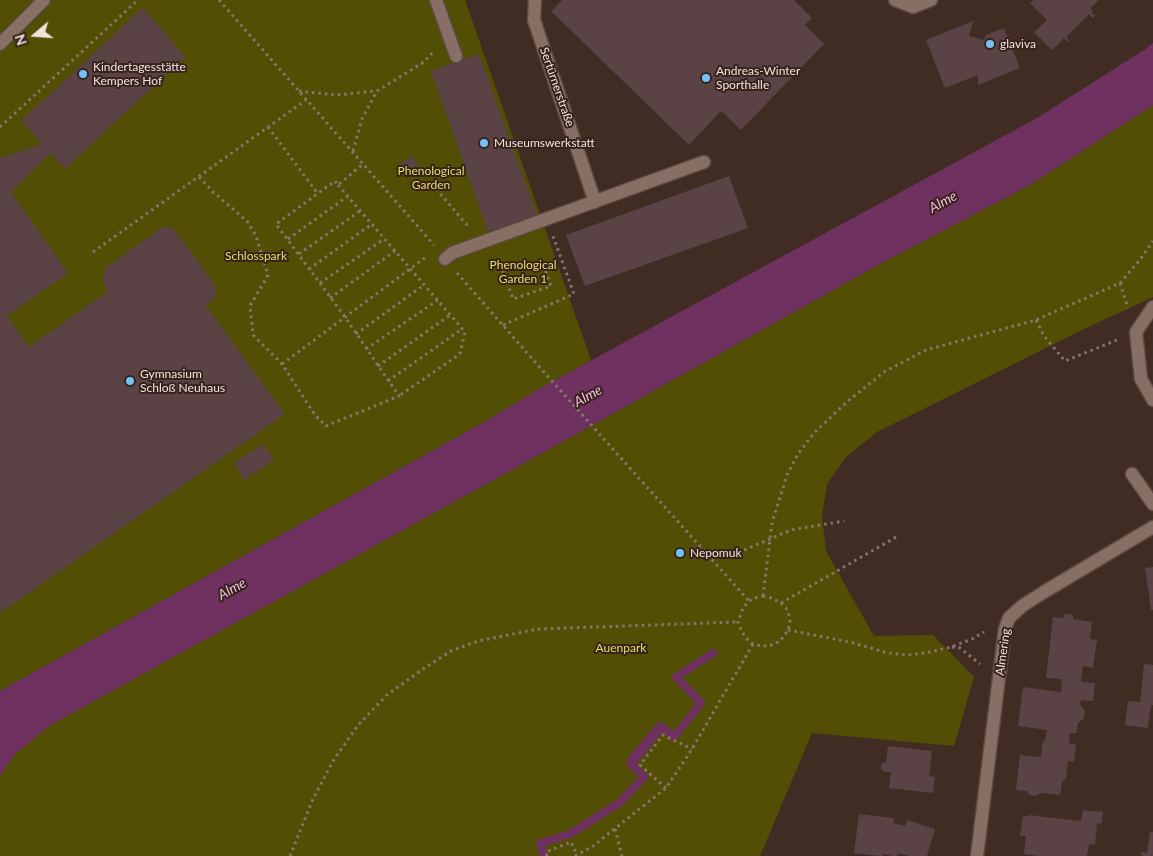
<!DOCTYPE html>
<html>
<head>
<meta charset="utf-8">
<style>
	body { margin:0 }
	#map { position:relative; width:1153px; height:856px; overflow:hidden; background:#412c24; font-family:Lato,sans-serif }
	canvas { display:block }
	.north { position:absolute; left:10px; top:10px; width:50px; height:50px; -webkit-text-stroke:4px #37231b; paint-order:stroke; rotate:252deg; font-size:14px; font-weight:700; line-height:20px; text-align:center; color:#f1e2dd }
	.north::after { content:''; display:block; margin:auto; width:18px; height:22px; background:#f1e2dd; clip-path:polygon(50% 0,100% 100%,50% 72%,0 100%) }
</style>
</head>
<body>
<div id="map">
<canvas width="1153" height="856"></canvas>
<div class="north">N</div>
</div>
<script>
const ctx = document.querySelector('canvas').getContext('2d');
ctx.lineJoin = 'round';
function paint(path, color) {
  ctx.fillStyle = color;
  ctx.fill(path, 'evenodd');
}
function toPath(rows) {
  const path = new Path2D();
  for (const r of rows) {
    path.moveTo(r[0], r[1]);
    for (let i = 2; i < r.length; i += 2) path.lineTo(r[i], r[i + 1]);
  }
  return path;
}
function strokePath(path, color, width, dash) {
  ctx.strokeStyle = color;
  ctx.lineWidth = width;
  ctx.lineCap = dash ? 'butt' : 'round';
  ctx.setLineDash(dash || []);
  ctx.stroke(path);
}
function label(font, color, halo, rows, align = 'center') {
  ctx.font = font + ' Lato,sans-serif';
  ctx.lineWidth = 4;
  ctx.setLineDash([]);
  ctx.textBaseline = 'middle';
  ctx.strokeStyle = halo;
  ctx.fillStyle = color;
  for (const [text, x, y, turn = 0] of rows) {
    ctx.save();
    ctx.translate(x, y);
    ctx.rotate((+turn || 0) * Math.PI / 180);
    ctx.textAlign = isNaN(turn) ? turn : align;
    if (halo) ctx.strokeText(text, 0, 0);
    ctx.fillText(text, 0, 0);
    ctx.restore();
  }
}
paint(toPath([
	[0,0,465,0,591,360,477,426,0,691],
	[1153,105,1153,297,1082,330,877,432,846,457,827,484,822,517,826,551,874,636,933,635,974,677,954,746,812,733,760,856,0,856,0,776,14,755,48,726,564,441,878,265,1030,185]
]), '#524f04');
paint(toPath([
	[1153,43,1153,105,1030,185,878,265,564,441,49,726,14,755,0,776,0,691,477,426,544,386,1037,118,1144,50],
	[657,723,665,729,634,767,626,760]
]), '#6f3160');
strokePath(toPath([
	[657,731,661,726,674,737,701,703,676,677,713,653],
	[544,856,540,843,570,834,619,803,644,777,631,764,637,756]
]), '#6f3160', 8);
paint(toPath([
	[562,0,794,0,812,18,805,25,824,44,741,130,721,111,689,145,551,11],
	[1033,0,1099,0,1090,8,1093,11,1091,12,1095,16,1093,18,1089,14,1066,37,1069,40,1067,42,1064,38,1052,50,1034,32,1047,20,1030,3],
	[143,7,185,57,65,169,50,153,11,192,68,273,7,316,29,347,108,291,103,282,103,277,105,268,164,226,172,228,180,237,215,285,216,289,215,297,206,306,285,414,0,613,0,158,42,144,21,121],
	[973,21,969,36,984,40,986,35,1004,28,1020,68,978,85,978,75,945,88,926,40],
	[479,54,537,215,488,232,431,71],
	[412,156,418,165,406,173,399,164],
	[729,176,748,228,585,286,566,235],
	[263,444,274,460,244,480,234,463],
	[1153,567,1153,610,1151,610,1145,568],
	[1066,614,1073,615,1073,619,1092,622,1090,639,1097,640,1093,668,1083,666,1081,682,1095,683,1093,701,1081,700,1080,705,1085,711,1084,718,1078,723,1076,733,1070,733,1069,744,1076,744,1074,761,1074,762,1068,761,1066,778,1062,782,1060,795,1041,793,1036,796,1030,795,1026,791,1016,790,1020,755,1041,757,1043,741,1045,741,1047,730,1018,726,1023,687,1061,692,1062,679,1046,678,1053,617,1064,618,1064,615],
	[1144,664,1153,665,1153,705,1151,705,1148,728,1125,725,1128,701,1140,702],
	[888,746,932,751,929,776,935,777,933,793,889,788,891,772,884,772,881,769,881,767,882,763,886,762],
	[1083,810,1103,812,1101,824,1097,823,1095,845,1089,844,1087,856,1038,856,1024,854,1026,836,1020,836,1023,816,1029,816,1029,815,1081,821],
	[859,814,894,818,893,823,905,826,907,820,935,829,927,856,910,856,898,853,897,856,892,856,884,854,883,856,880,856,854,853],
	[1150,831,1153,832,1153,856,1141,856,1141,852,1147,853]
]), '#5a4245');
const service = toPath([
	[436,0,456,56],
	[0,44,44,0],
	[445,259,452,253,704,162],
	[1132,474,1153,504]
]);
const minor = toPath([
	[535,0,534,20,595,202],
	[895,0,913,7,931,0],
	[1153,307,1136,332,1141,379,1153,400],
	[977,856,1005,629,1009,618,1022,606,1044,592,1153,527]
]);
strokePath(service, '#5c4a43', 15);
strokePath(minor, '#5c4a43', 15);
strokePath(toPath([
	[219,0,434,245],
	[299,91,336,95,376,91],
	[0,127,138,0],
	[268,127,318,194],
	[353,151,362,119,377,91,424,62,433,52],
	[199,177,213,192,247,221,256,236,268,275,250,306,253,335,282,364,315,415,326,426,399,396,345,317,276,224,335,181,338,185,363,164],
	[338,185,465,332,460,354,399,396],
	[436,189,468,226],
	[288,239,348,196],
	[93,252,306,100],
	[299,254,360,211],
	[498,258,513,299,551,286,544,267],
	[309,269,372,224],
	[457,273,543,371,749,601],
	[320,283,384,239],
	[1120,283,1128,308],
	[330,298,395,251],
	[1036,320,1044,336,1065,361,1117,340],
	[503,325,574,294,553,236],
	[356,334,424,285],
	[366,349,438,300],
	[282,364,426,257],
	[378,366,450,315],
	[388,381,462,329],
	[706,552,715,554,730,554,742,551,791,530,844,521],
	[763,596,772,523,787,475,798,454,813,434,849,400,884,372,926,350,1036,320,1120,283,1139,261,1153,241],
	[763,596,769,597,781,603,786,608,789,615,790,622,788,630,781,640,775,644,768,646,761,646,753,644,747,639,742,632,738,622,743,608,749,601,755,598,763,596],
	[781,603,898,536],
	[788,630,850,642,888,653,908,655,925,653,951,647,972,639,984,632],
	[952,647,960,648,980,664],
	[666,788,640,765,663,735,692,749],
	[615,829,622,856],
	[290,856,313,799,333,761,358,725,387,695,423,669,451,651,478,641,538,629,738,622],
	[547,856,546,852,571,842,577,855],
	[575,856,593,846,666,788,692,749,753,644]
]), '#87756e', 3, [2.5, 4]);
strokePath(service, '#876f65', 12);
strokePath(minor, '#876f65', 12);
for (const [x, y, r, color] of [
	[990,44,5,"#73c1f5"],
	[83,74,5,"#73c1f5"],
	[706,78,5,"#73c1f5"],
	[484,143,5,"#73c1f5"],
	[130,381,5,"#73c1f5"],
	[680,553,5,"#73c1f5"]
]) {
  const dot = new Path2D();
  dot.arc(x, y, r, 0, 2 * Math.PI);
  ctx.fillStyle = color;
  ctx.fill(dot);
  strokePath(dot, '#37231b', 2);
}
label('12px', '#f1e2dd', '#37231b', [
	["glaviva",1000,44],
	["Kindertagesstätte",93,67],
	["Kempers Hof",93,81],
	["Andreas-Winter",716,71],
	["Sporthalle",716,85],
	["Museumswerkstatt",494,143],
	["Gymnasium",140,374],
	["Schloß Neuhaus",140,388],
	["Nepomuk",690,553]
], 'left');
label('12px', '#f1e2dd', '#37231b', [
	["Sertürnerstraße",557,87,71],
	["Almering",1003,652,-82]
]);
label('12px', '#e3de6a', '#37231b', [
	["Phenological",431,171],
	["Garden",431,185],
	["Schlosspark",256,256],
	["Phenological",523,265],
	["Garden 1",523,279],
	["Auenpark",621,648]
]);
label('italic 14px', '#f5bce5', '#37231b', [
	["Alme",943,202,-29],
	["Alme",588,396,-29],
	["Alme",232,589,-29]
]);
</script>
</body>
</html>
